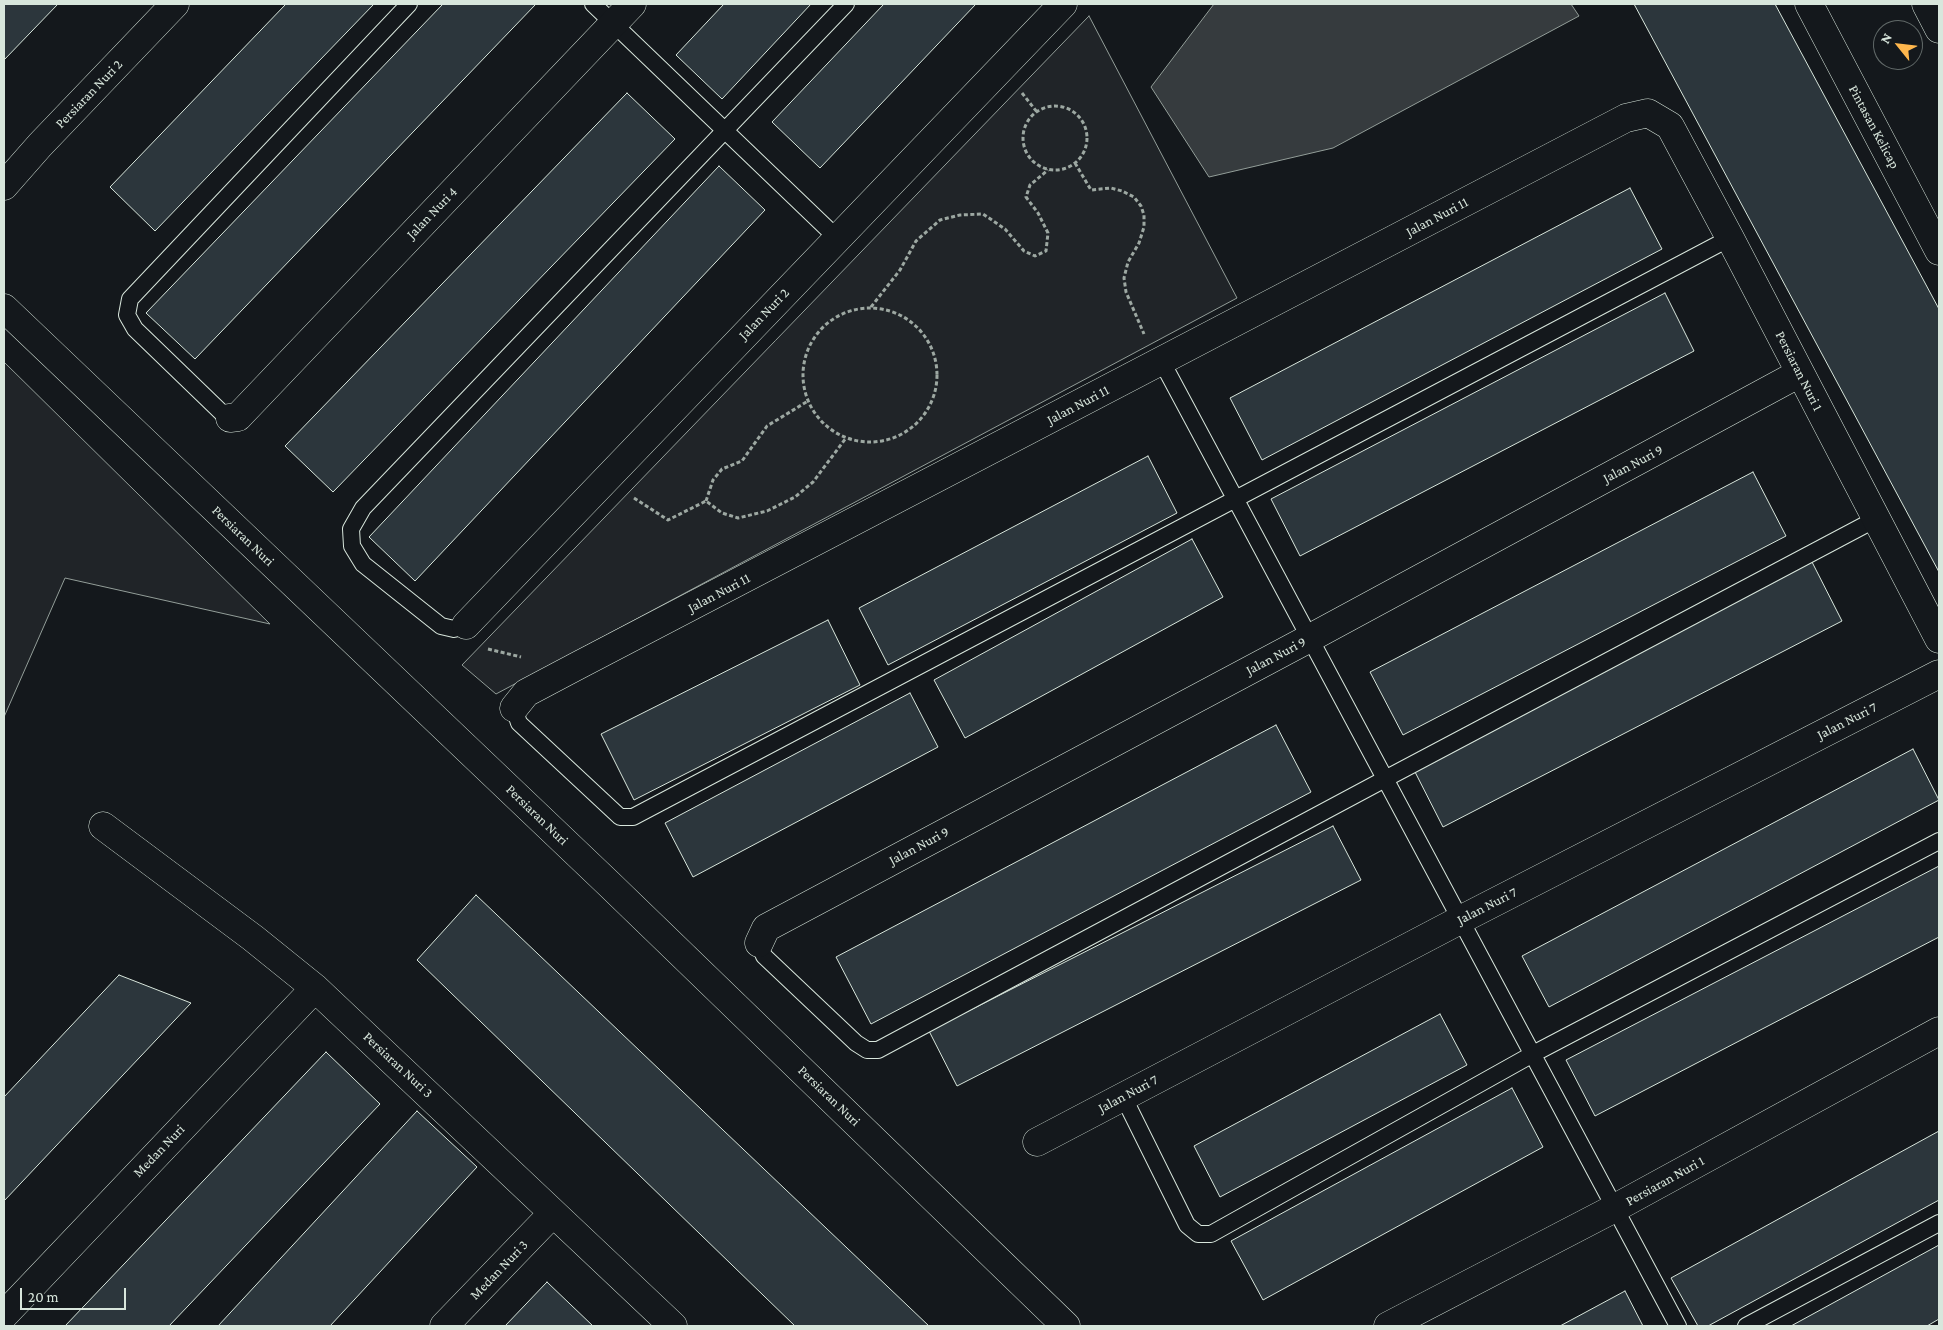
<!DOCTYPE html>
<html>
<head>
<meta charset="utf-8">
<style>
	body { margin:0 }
	#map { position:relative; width:1943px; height:1330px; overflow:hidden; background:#14181c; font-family:"Crimson Pro",serif }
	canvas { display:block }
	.frame { position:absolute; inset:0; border:5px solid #d8e6dc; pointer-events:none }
	.north { position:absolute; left:1873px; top:20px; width:50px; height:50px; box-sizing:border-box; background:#14181c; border:1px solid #626a69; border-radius:50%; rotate:299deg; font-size:14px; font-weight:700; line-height:20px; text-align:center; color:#d8e6dc }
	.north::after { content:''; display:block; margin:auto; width:18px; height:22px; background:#ffb74d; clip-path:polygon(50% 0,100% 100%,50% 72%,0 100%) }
	.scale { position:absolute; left:20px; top:1288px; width:106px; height:22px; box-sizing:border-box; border:2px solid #d8e6dc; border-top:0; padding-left:6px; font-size:15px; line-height:18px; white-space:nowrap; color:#d8e6dc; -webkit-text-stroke:4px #14181c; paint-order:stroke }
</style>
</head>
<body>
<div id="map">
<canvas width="1943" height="1330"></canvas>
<div class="frame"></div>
<div class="north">N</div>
<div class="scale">20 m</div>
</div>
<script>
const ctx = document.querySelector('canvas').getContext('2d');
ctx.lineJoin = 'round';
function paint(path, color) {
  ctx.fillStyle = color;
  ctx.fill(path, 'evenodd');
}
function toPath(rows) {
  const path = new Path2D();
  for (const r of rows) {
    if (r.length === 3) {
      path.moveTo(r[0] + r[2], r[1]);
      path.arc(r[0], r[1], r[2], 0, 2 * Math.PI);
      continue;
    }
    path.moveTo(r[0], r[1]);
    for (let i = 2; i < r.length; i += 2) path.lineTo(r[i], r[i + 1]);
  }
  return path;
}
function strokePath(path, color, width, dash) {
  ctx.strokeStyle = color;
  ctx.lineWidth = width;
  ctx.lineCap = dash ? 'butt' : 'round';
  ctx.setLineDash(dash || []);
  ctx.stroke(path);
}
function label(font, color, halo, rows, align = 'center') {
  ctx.font = font + ' "Crimson Pro",serif';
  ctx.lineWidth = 4;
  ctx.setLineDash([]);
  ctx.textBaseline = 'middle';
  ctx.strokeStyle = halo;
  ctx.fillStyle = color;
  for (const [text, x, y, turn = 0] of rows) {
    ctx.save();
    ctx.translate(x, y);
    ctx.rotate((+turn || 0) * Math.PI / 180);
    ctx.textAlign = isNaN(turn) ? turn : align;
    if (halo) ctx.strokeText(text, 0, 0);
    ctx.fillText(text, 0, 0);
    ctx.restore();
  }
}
const green = toPath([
	[1089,16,1237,298,496,694,462,665,1089,16],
	[4,362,270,624,65,578,4,717,4,362]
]);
paint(green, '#202428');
strokePath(green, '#939e99', 1);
const water = toPath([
	[1214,4,1571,4,1579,16,1333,148,1209,177,1151,87,1214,4]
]);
paint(water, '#363b3e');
strokePath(water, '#939e99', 1);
const building = toPath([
	[4,4,58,4,4,60,4,4],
	[286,4,374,4,155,231,110,187,286,4],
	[443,4,536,4,195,359,146,313,443,4],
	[724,4,811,4,722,99,676,55,724,4],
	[884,4,976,4,820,168,772,122,884,4],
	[1634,4,1775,4,1939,309,1939,572,1634,4],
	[627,93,675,139,333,492,285,446,627,93],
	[719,166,765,210,415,581,369,537,719,166],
	[1630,188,1662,249,1262,460,1230,398,1630,188],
	[1665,293,1694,351,1300,556,1271,499,1665,293],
	[1148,456,1177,513,888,665,859,608,1148,456],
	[1753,472,1786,536,1403,735,1370,672,1753,472],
	[1192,539,1223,597,965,738,934,680,1192,539],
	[1812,562,1842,621,1443,827,1413,768,1812,562],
	[828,620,860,685,634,800,601,734,828,620],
	[910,693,938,747,693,877,665,823,910,693],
	[1276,725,1311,792,871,1024,836,957,1276,725],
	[1913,749,1939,800,1549,1007,1522,956,1913,749],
	[1333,826,1361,880,957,1086,929,1031,1333,826],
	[1939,866,1939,937,1595,1116,1566,1060,1939,866],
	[476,895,929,1326,795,1326,417,960,476,895],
	[119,975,191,1003,4,1201,4,1097,119,975],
	[1440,1014,1467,1065,1220,1197,1194,1146,1440,1014],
	[326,1052,380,1104,169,1326,65,1326,326,1052],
	[1512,1088,1543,1147,1263,1300,1231,1241,1512,1088],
	[417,1111,477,1167,330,1326,218,1326,417,1111],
	[1939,1131,1939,1200,1708,1326,1698,1326,1671,1278,1939,1131],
	[1939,1245,1939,1319,1927,1326,1791,1326,1939,1245],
	[547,1282,593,1326,505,1326,547,1282],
	[1625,1291,1643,1326,1560,1326,1625,1291]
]);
paint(building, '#2c363c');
strokePath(building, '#d8e6dc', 1);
const service = toPath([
	[593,4,837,238],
	[1162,362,1678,1326],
	[230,418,222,413,135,329,127,315,130,299,409,4],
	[466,625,454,629,441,626,363,564,352,546,351,529,363,508,846,4],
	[514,708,519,723,620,817,633,817,1730,238],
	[759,943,764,956,856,1043,867,1050,878,1050,1385,779,1876,519],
	[1123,1096,1187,1225,1198,1234,1211,1234,1533,1054,1939,841],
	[1746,1326,1939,1223]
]);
const minor = toPath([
	[1809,4,1939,251],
	[4,186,40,145,175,4],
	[4,308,609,884,1066,1326],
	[230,418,238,417,632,4],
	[466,625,1063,4],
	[514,708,526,693,577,666,1626,118,1648,113,1670,126,1730,238,1939,639],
	[103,826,253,938,315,988,673,1326],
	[759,943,766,928,1310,638,1800,373],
	[1037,1142,1460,920,1939,674],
	[4,1315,315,988],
	[444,1326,553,1213],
	[1388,1326,1615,1208,1939,1031]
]);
const primary = toPath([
	[1926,4,1939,29]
]);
strokePath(service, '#d8e6dc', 18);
strokePath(minor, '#d8e6dc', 29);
strokePath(primary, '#d8e6dc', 29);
strokePath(toPath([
	[1022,93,1037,112],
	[1055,138,32],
	[1075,163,1091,190,1111,188,1122,191,1134,197,1141,206,1144,215,1144,227,1139,243,1128,262,1124,278,1126,292,1144,334],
	[871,307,900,270,916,241,940,220,960,215,983,214,1005,229,1024,251,1035,256,1046,251,1048,233,1038,213,1026,197,1030,185,1048,170],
	[870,375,67],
	[634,498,668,520,706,501,722,513,738,518,767,511,795,497,813,482,846,438],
	[706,501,713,480,722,469,742,461,767,426,808,401],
	[488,649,521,657]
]), '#9da8a2', 3, [4, 2.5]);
strokePath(service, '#14181c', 16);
strokePath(minor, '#14181c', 28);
strokePath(primary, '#14181c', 28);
label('14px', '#d8e6dc', '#14181c', [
	["Persiaran Nuri 2",89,94,-46],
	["Pintasan Kelicap",1874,127,62],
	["Jalan Nuri 4",432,213,-46],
	["Jalan Nuri 11",1437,217,-28],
	["Jalan Nuri 2",764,314,-46],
	["Persiaran Nuri 1",1799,371,63],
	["Jalan Nuri 11",1078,405,-28],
	["Jalan Nuri 9",1633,464,-28],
	["Persiaran Nuri",243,536,44],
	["Jalan Nuri 11",719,593,-28],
	["Jalan Nuri 9",1276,656,-28],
	["Jalan Nuri 7",1847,721,-27],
	["Persiaran Nuri",537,815,44],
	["Jalan Nuri 9",919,846,-28],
	["Jalan Nuri 7",1487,906,-27],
	["Persiaran Nuri 3",398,1065,43],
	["Jalan Nuri 7",1128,1094,-28],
	["Persiaran Nuri",829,1096,44],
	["Medan Nuri",159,1151,-46],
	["Persiaran Nuri 1",1665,1181,-29],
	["Medan Nuri 3",499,1270,-46]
]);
</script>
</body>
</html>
